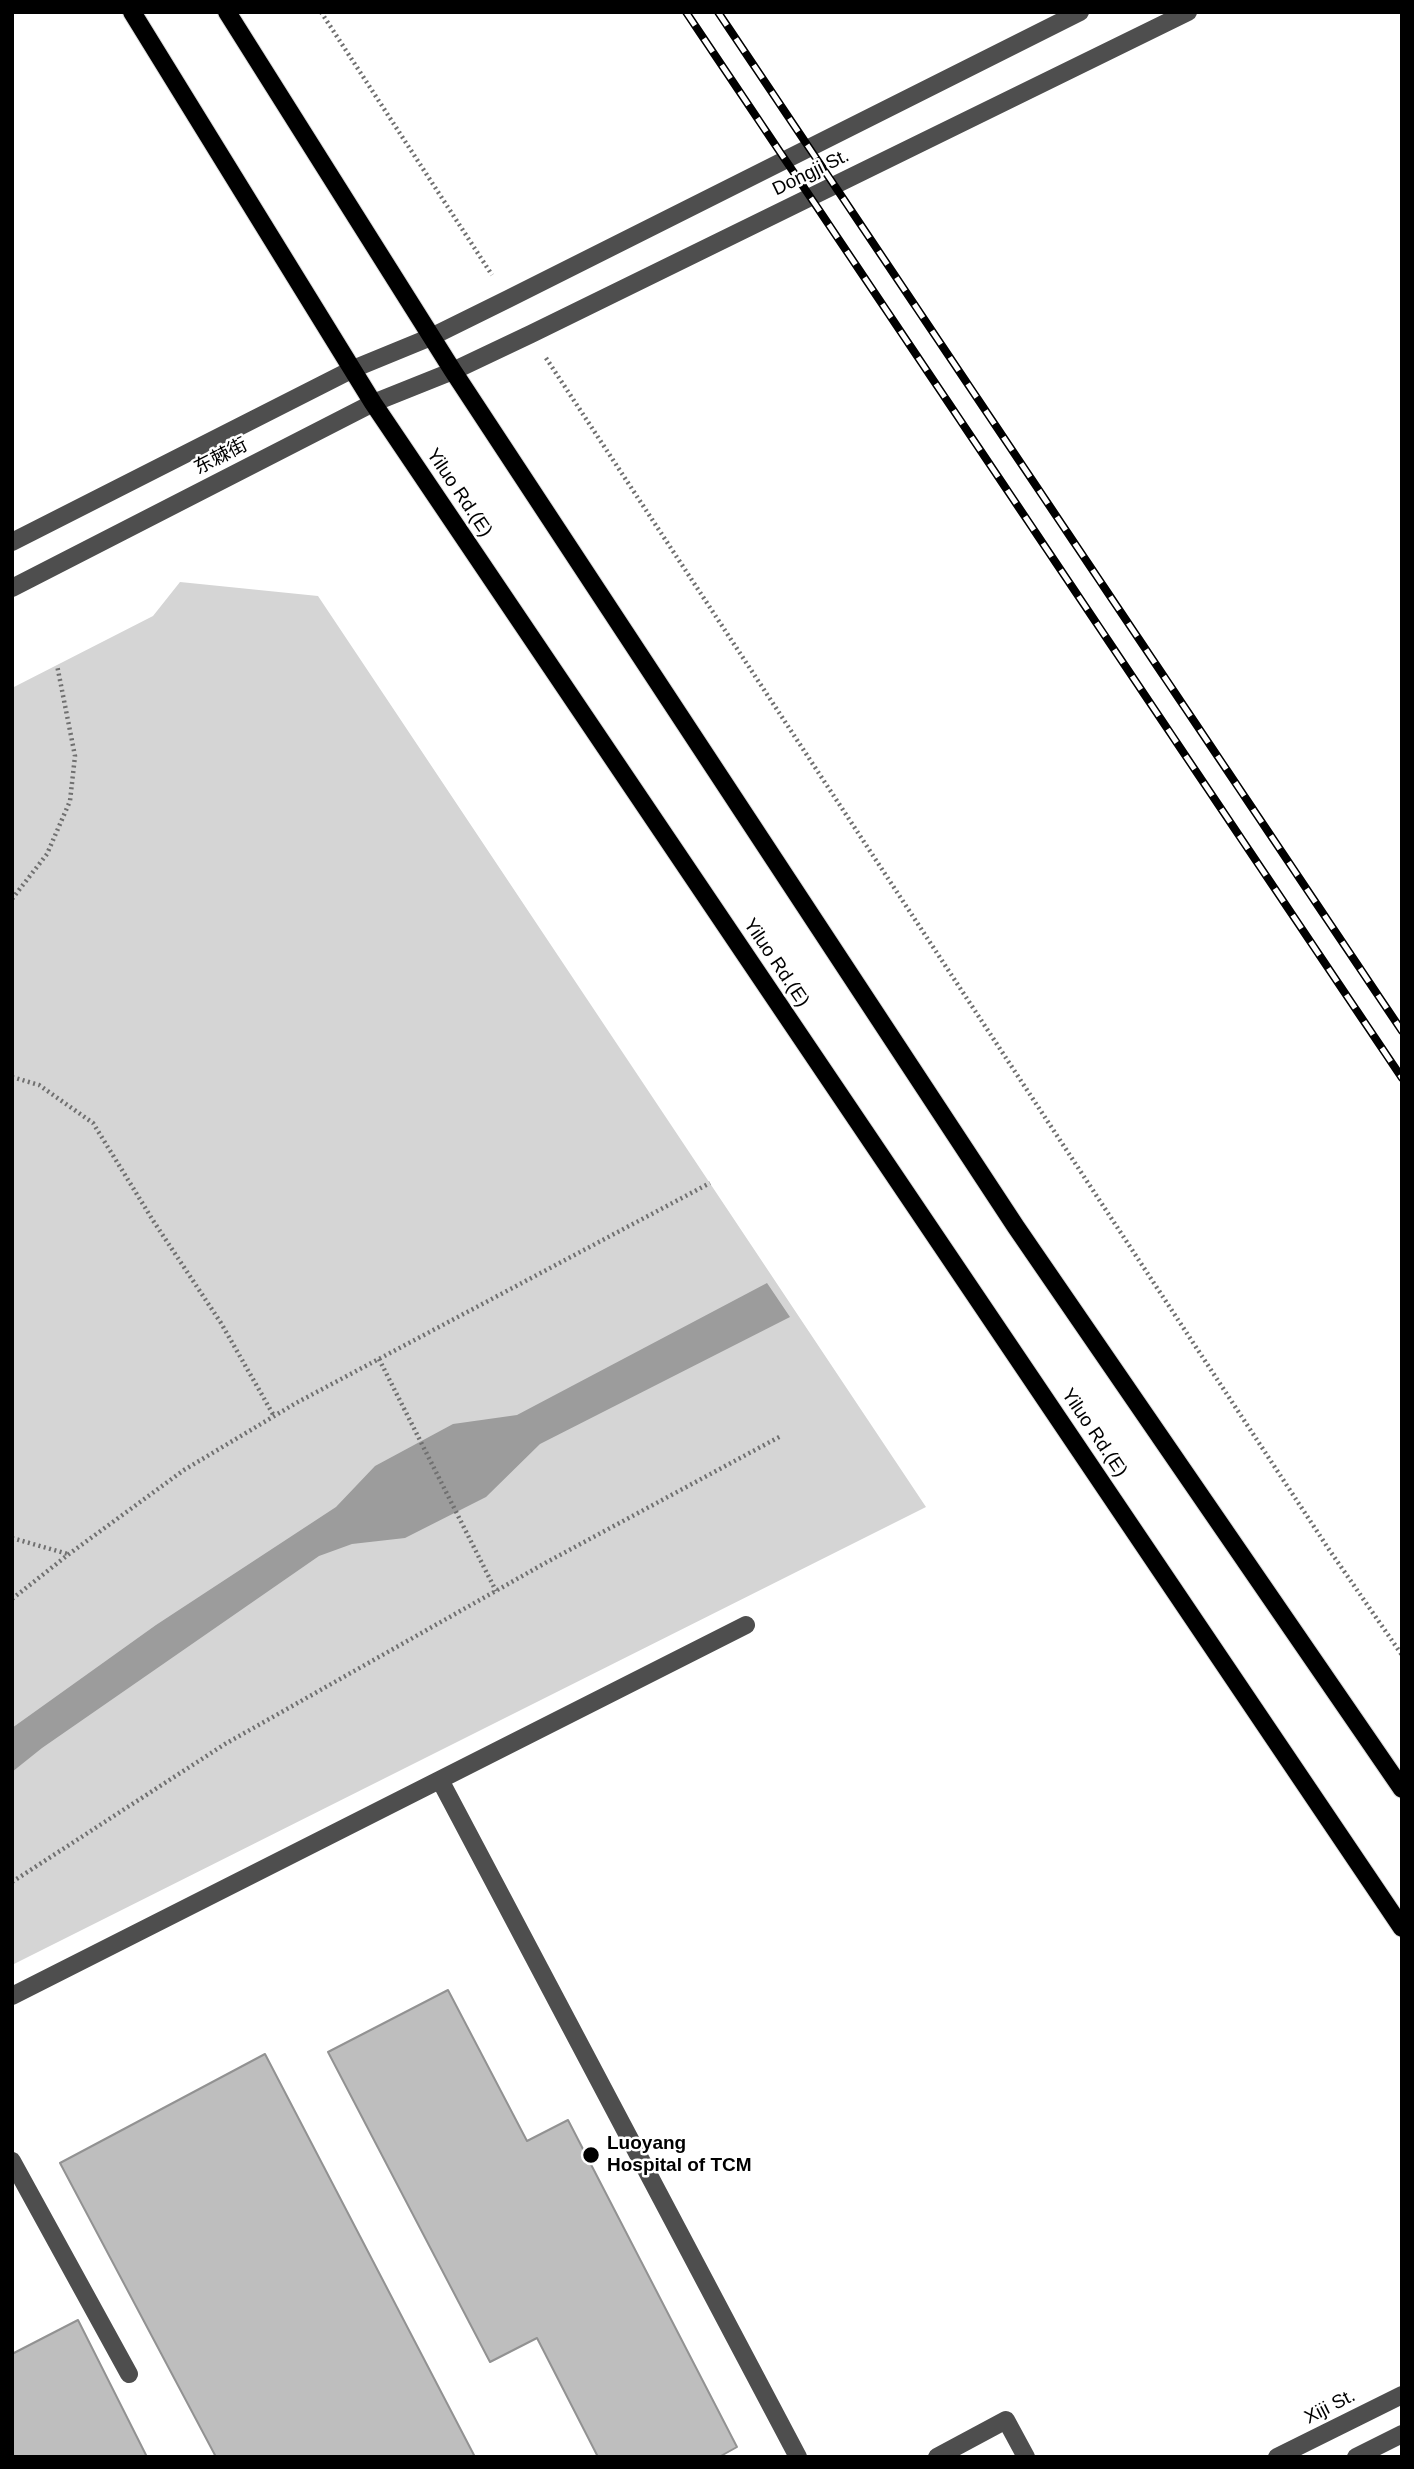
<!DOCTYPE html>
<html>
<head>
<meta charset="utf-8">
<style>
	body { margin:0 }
	#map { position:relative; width:1414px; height:2469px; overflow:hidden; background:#fff; font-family:Helvetica,sans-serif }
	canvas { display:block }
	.frame { position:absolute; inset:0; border:14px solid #000; pointer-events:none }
</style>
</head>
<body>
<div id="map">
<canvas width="1414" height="2469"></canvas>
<div class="frame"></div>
</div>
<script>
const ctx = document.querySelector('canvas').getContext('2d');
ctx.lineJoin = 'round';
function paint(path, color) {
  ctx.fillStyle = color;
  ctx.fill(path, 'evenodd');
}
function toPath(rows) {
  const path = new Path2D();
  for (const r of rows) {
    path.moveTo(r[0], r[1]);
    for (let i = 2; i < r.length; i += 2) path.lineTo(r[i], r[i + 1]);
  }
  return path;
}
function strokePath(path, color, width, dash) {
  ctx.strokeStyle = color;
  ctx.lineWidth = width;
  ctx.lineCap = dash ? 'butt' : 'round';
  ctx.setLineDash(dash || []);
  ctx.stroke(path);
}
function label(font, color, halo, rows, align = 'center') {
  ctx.font = font + ' Helvetica,"Noto Sans SC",sans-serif';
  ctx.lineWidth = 5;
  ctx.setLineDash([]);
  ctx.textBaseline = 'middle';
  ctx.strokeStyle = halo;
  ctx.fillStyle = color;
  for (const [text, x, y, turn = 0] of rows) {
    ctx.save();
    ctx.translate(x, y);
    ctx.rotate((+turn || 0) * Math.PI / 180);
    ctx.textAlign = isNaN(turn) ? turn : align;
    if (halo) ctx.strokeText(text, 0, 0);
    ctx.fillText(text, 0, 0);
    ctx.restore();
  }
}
paint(toPath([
	[180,582,318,596,926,1507,12,1965,12,688,153,616]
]), '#d5d5d5');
paint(toPath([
	[767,1283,790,1317,540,1444,486,1497,405,1538,352,1544,319,1556,42,1748,12,1772,12,1728,156,1625,336,1507,375,1466,453,1424,517,1415]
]), '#9c9c9c');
const building = toPath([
	[448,1990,527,2141,568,2120,737,2447,719,2457,598,2457,537,2338,490,2362,328,2052,448,1990],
	[265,2054,475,2457,216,2457,60,2163,265,2054],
	[78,2320,147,2457,12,2457,12,2354,78,2320]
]);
paint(building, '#bebebe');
strokePath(building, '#929292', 2);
const major = toPath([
	[132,12,373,403,1402,1928],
	[227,12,453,371,1016,1227,1402,1789]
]);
strokePath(major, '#dbdbdb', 20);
strokePath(toPath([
	[321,12,492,275],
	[546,358,1328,1548,1402,1655],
	[12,899,47,854,70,801,75,756,57,665],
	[12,1077,39,1085,93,1123,154,1222,221,1323,274,1416],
	[379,1359,496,1591],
	[12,1538,68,1554],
	[12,1599,69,1554,184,1470,296,1403,710,1183],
	[12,1882,225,1744,547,1562,781,1436]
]), '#707070', 4.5, [2, 3.5]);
strokePath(toPath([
	[12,542,353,369,431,337,508,299,1080,12],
	[12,588,373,403,453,371,531,334,1188,12],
	[440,1780,798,2457],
	[12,1996,746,1625],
	[12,2161,129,2374],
	[937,2457,1006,2420,1026,2457],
	[1277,2457,1402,2395],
	[1356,2457,1402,2434]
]), '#4e4e4e', 18);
strokePath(major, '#000', 18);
const rail = toPath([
	[686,12,1402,1078],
	[718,12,1402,1031]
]);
strokePath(rail, '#000', 8);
strokePath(rail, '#fff', 5, [16]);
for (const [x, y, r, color] of [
	[591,2155,9,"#000"]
]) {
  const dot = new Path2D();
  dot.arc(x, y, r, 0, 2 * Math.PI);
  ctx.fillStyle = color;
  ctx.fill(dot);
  strokePath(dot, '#fff', 2.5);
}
label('19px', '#000', '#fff', [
	["Dongji St.",811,173,-26],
	["东棘街",221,457,-27],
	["Yiluo Rd.(E)",459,493,56],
	["Yiluo Rd.(E)",776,963,56],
	["Yiluo Rd.(E)",1094,1433,56],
	["Xiji St.",1330,2407,-27]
]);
label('bold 19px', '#000', '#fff', [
	["Luoyang",607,2144],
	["Hospital of TCM",607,2166]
], 'left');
</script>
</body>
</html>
